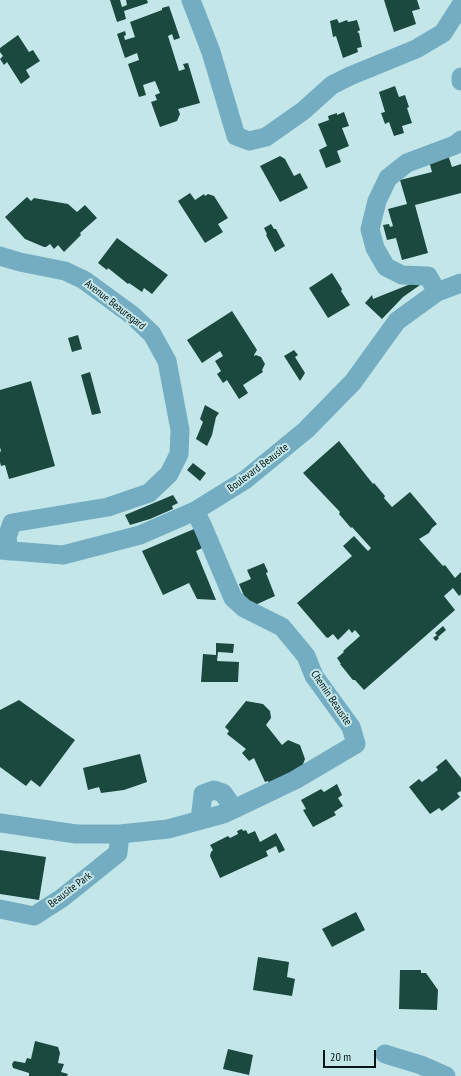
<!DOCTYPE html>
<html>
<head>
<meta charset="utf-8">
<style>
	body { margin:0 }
	#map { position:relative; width:461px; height:1076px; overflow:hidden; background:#c3e7e9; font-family:"PT Sans Narrow",sans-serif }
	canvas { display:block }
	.scale { position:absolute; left:323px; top:1050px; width:53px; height:18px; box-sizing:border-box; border:2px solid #081516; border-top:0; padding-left:5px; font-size:12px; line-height:14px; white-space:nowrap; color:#081516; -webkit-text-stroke:3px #c3e7e9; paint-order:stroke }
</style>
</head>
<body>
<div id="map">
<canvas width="461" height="1076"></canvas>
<div class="scale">20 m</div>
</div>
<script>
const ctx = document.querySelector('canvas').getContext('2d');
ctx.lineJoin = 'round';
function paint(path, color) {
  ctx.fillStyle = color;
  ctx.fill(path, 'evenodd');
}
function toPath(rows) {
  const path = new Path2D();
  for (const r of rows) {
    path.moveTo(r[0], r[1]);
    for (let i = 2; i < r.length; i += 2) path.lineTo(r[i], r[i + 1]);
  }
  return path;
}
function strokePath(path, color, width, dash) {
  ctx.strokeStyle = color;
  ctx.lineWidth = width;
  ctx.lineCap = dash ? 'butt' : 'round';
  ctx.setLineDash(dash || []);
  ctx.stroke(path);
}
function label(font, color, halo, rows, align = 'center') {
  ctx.font = font + ' "PT Sans Narrow",sans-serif';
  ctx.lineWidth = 4;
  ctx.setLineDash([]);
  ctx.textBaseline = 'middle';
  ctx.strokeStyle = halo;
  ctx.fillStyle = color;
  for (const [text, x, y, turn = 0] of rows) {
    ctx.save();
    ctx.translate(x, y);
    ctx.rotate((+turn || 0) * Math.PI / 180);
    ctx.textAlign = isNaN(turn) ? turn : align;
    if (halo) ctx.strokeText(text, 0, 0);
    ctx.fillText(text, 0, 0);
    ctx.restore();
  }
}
paint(toPath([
	[110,0,120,0,122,7,127,5,126,0,147,0,148,3,124,11,126,19,117,22],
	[384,0,417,0,420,9,412,11,416,24,394,32],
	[169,6,180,38,174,40,172,34,168,36,179,71,185,69,183,64,188,63,200,103,178,109,180,114,177,121,160,127,151,102,157,100,155,95,160,93,155,81,143,85,146,95,139,97,128,64,139,60,137,53,125,58,117,34,125,31,126,35,124,36,125,40,135,37,130,22,162,10,162,8],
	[337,19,339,23,347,20,348,22,357,20,360,30,357,32,359,33,362,47,357,48,358,52,343,58,336,36,333,37,330,21],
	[18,35,29,52,33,50,40,61,26,70,30,77,21,84,7,62,4,65,0,59,3,56,0,52,0,48],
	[395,86,399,97,405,95,409,107,407,108,412,123,402,126,404,133,394,136,389,122,385,124,381,113,385,112,379,92],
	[344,112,349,126,342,128,349,146,337,151,341,162,326,168,319,150,327,146,318,124,329,120,328,116,337,113,337,115],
	[448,155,452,167,461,164,461,193,415,205,428,253,402,260,396,238,387,240,383,225,389,224,390,227,393,226,388,209,407,204,400,180,432,172,429,161],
	[280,156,285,159,294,176,300,173,308,188,280,202,260,166],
	[190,193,195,200,204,194,205,196,208,194,214,196,228,218,218,224,223,232,205,243,178,201],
	[27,197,31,201,34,198,68,204,77,212,85,205,97,218,80,233,81,235,64,252,58,245,54,249,50,244,46,247,44,247,25,239,5,217],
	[271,224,274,229,276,229,285,246,275,252,266,235,267,234,264,228],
	[117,238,168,275,152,294,144,288,142,292,129,283,128,284,108,268,107,270,98,263],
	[332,273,342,289,341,291,350,305,328,318,309,288],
	[418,281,420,285,403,297,382,319,365,303,372,295,373,299],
	[232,311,257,350,254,355,254,356,256,355,261,357,265,364,262,370,263,372,243,385,248,393,239,399,227,380,223,383,217,374,221,371,215,361,223,356,220,351,202,363,187,340],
	[78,335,82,349,72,352,68,338],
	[294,350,298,355,295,357,305,373,300,381,284,356],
	[90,372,101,413,92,415,81,375],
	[31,381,55,466,9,479,5,465,1,466,0,462,0,452,1,451,0,447,0,390],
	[205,405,219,413,216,417,212,435,207,446,196,439,203,422,200,419],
	[339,441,373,484,374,483,385,496,384,498,392,507,410,492,437,524,432,528,429,533,419,539,443,566,445,565,455,578,461,572,461,594,459,596,453,588,444,596,455,610,364,690,355,680,353,680,352,679,340,664,341,664,337,658,344,652,343,651,360,636,355,630,352,633,349,629,338,640,333,634,328,638,326,637,297,603,352,556,343,546,354,536,368,551,371,548,352,527,351,528,339,514,340,512,303,473],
	[193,463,206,473,200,481,187,470],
	[173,495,178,503,172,506,173,509,150,519,130,525,125,515],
	[194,529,202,548,196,551,216,600,197,599,189,583,163,595,142,551],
	[264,563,268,572,266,573,275,596,253,606,247,603,239,584,251,579,247,570],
	[443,626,446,630,438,637,439,638,436,641,433,638,437,635,435,633],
	[216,643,234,644,233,653,218,652,217,661,239,662,238,682,201,682,203,654,216,655],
	[19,700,75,740,40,787,31,780,26,786,0,767,0,710],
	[246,701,263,704,270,711,271,718,266,725,282,745,288,740,300,745,305,759,300,772,271,788,268,781,265,782,254,758,249,761,242,753,246,749,227,734,229,731,225,727],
	[140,754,147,782,124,790,101,793,99,787,88,790,83,768],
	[446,759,461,778,461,791,457,793,460,797,442,811,439,808,430,814,409,787,419,779,422,782,438,770,436,767],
	[337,784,342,795,338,798,343,806,334,812,336,815,313,827,303,810,306,809,301,800,321,789,324,792],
	[242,829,243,831,246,830,248,834,255,831,260,842,276,833,285,850,279,853,276,846,266,851,268,856,220,878,210,856,211,852,213,850,210,845,228,836,230,838,238,834,237,831],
	[0,850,46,857,39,900,0,894],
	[356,912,365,930,332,947,322,929],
	[258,957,289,962,287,977,295,979,292,996,253,990],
	[400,970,421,970,421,973,426,973,438,990,437,1010,399,1009],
	[35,1041,58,1047,60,1053,58,1063,64,1064,61,1072,68,1074,67,1076,29,1076,29,1073,13,1068,12,1064,14,1061,25,1063,27,1058,31,1059],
	[228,1049,253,1055,249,1075,223,1069]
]), '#1b483f');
strokePath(toPath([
	[191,0,211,52,236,136,249,141,266,137,303,111,332,85,350,76,416,49,443,33,461,5],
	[461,77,461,81],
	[0,256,20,262,65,271,84,280,132,315,152,334,167,361,180,430,179,454,169,474,149,493,108,507,12,523,7,537,9,551],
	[437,292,428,276,402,275,386,267,375,248,370,229,377,201,388,178,407,163,455,145,461,140],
	[0,550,63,555,140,535,195,511,245,480,306,430,353,382,397,321,437,292,461,283],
	[200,820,203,794,214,790,223,793,234,809],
	[0,823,76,834,120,834,168,829,223,814,234,809,295,780,356,744,351,727,314,676,306,656,282,627,244,608,233,598,203,527,195,511],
	[0,909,34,916,62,898,118,853,120,834],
	[385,1054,421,1065,446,1076]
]), '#74acc2', 19);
label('11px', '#081516', '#c3e7e9', [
	["Avenue Beauregard",115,305,38],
	["Boulevard Beausite",258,468,-37],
	["Chemin Beausite",331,698,56],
	["Beausite Park",70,890,-37]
]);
</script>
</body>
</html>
